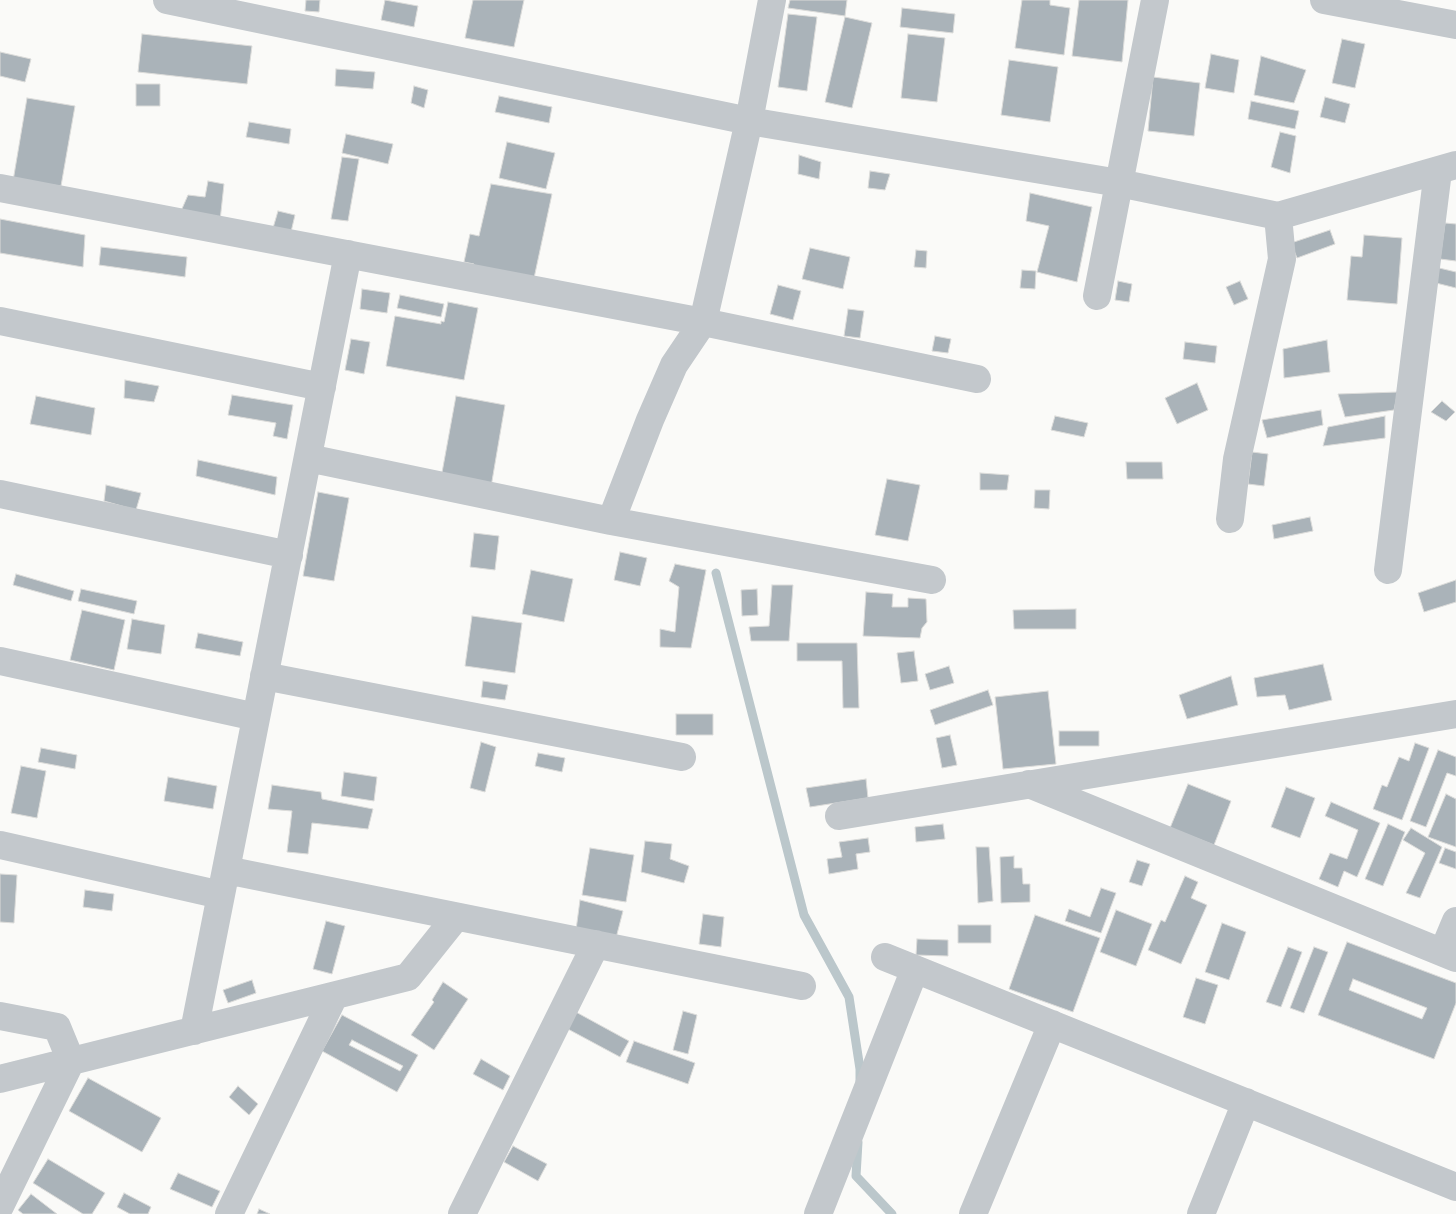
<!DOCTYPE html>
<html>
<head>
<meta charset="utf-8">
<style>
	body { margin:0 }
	canvas { display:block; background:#fafaf8 }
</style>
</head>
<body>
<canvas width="1456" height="1214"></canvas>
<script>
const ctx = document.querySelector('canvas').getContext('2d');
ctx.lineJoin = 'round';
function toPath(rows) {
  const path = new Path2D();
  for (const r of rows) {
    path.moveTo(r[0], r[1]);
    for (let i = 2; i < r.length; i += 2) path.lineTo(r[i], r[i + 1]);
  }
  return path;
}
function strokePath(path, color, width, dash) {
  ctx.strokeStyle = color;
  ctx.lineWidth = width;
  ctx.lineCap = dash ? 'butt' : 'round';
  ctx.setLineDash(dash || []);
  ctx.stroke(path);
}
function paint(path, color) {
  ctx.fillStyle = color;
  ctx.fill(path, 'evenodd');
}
strokePath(toPath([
	[716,573,804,915,849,997,860,1069,860,1081],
	[858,1142,856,1176,892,1214]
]), '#bbc7cb', 9);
const building = toPath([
	[306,0,320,0,319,12,305,11,306,0],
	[385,0,418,6,414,27,381,20,385,0],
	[473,0,524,0,514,47,465,38,473,0],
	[790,0,847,0,845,16,788,8,790,0],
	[1022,0,1050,0,1050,5,1070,8,1064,55,1015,48,1022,0],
	[1079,0,1128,0,1122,62,1072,56,1079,0],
	[902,8,955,14,953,33,900,27,902,8],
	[788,14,817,17,807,91,778,87,788,14],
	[845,17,872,23,852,108,825,102,845,17],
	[142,34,252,46,247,84,138,72,142,34],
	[908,34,945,38,937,102,901,98,908,34],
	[1342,39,1365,44,1355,88,1332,83,1342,39],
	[0,52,31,59,25,82,0,76,0,52],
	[1211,54,1239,60,1234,93,1205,88,1211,54],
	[1261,56,1306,70,1294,103,1254,95,1261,56],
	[1009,60,1058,67,1050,122,1001,115,1009,60],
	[336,69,375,72,373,89,335,86,336,69],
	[1153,77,1200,83,1194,136,1148,131,1153,77],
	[136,84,160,84,160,106,136,106,136,84],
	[414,86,428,90,424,108,411,103,414,86],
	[499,96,552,107,549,123,495,112,499,96],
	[1325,97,1350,104,1345,123,1320,117,1325,97],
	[27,98,75,106,61,186,13,181,27,98],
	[1251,101,1299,111,1295,129,1248,119,1251,101],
	[249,122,291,129,289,144,246,137,249,122],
	[1280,132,1296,136,1290,173,1271,167,1280,132],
	[346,134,393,144,388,164,342,153,346,134],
	[507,142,555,153,546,189,499,178,507,142],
	[799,155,821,162,819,179,798,174,799,155],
	[342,157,359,159,348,221,331,219,342,157],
	[870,171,890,174,885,190,868,188,870,171],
	[208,181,224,184,220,221,181,211,188,195,205,197,208,181],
	[491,184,552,194,533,283,473,271,474,264,464,262,470,234,479,236,491,184],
	[1030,193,1092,207,1077,282,1037,272,1049,226,1026,221,1030,193],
	[278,211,295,215,291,232,273,228,278,211],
	[0,219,85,235,83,267,0,253,0,219],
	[1445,223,1456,224,1456,261,1440,259,1445,223],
	[1330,230,1335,244,1297,258,1291,243,1330,230],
	[1364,235,1402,238,1397,304,1347,300,1351,256,1362,257,1364,235],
	[101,247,187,257,185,277,99,265,101,247],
	[810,248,850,257,843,289,802,279,810,248],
	[916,250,927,251,926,268,914,267,916,250],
	[1435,267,1456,272,1456,288,1432,282,1435,267],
	[1022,270,1036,271,1035,289,1020,288,1022,270],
	[1118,281,1132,284,1129,302,1115,300,1118,281],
	[1240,281,1248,299,1234,305,1226,287,1240,281],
	[778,285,801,291,793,320,770,314,778,285],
	[362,289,390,293,387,313,360,309,362,289],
	[400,295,444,304,441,317,397,308,400,295],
	[448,302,478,308,464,380,386,366,395,316,441,324,441,321,444,322,448,302],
	[848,309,864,311,860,338,844,336,848,309],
	[935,336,951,339,948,353,932,351,935,336],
	[351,339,370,342,364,374,345,370,351,339],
	[1327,340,1330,372,1284,378,1283,349,1327,340],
	[1185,342,1217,346,1215,363,1183,359,1185,342],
	[125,380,159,386,154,402,124,398,125,380],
	[1197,383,1208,410,1177,424,1165,398,1197,383],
	[1398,392,1394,410,1345,417,1338,394,1398,392],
	[232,395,293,405,287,439,273,436,276,423,228,415,232,395],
	[36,396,95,408,91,435,30,424,36,396],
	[456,396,505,405,491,487,441,478,456,396],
	[1442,401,1455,412,1446,421,1431,412,1442,401],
	[1321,410,1323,425,1267,438,1262,420,1321,410],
	[1055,416,1088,423,1084,437,1051,430,1055,416],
	[1385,416,1385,438,1323,446,1328,427,1385,416],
	[1252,452,1268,454,1264,486,1248,484,1252,452],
	[198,460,277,477,275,495,196,476,198,460],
	[1126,462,1162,462,1163,479,1127,479,1126,462],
	[980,473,1009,475,1007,490,980,490,980,473],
	[887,479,920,485,908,541,875,535,887,479],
	[106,485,141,493,136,510,104,501,106,485],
	[1035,490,1050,490,1049,509,1034,508,1035,490],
	[318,492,349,498,334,581,303,576,318,492],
	[1310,517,1313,531,1274,539,1272,525,1310,517],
	[474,533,499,536,495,570,470,567,474,533],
	[620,552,647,558,640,586,614,580,620,552],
	[675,564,706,570,691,648,660,647,660,629,675,632,679,587,669,581,675,564],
	[531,570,573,579,564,622,522,614,531,570],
	[16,574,74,591,71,601,13,585,16,574],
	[1456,580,1456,602,1424,612,1418,593,1456,580],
	[772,585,793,585,789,641,751,641,749,627,769,626,772,585],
	[81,589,137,601,134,614,78,601,81,589],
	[757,589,758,615,742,616,741,590,757,589],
	[866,592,893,594,892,607,908,607,908,598,926,599,927,622,922,628,920,638,863,636,866,592],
	[1076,609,1076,629,1014,629,1013,610,1076,609],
	[82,610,125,620,114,670,70,660,82,610],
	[472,616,522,623,515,673,465,666,472,616],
	[132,619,165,625,161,654,127,649,132,619],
	[198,633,243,642,240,656,195,648,198,633],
	[797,643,857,643,859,708,843,708,842,661,797,661,797,643],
	[914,651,918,681,901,683,897,653,914,651],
	[1323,664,1332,700,1289,710,1285,695,1257,697,1254,678,1323,664],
	[949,666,954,683,930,690,925,674,949,666],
	[1231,676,1238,705,1187,719,1179,695,1231,676],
	[483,681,508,685,505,700,481,697,483,681],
	[988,690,993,705,935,725,930,710,988,690],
	[1048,691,1056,764,1003,769,995,697,1048,691],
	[676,714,713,714,713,735,676,735,676,714],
	[1059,731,1099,731,1099,746,1059,746,1059,731],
	[950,735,957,765,942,768,936,738,950,735],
	[481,742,496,747,485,792,470,788,481,742],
	[1415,743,1429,748,1402,820,1373,809,1382,785,1387,787,1399,757,1409,761,1415,743],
	[41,748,77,755,75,769,38,762,41,748],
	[1438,750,1456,757,1456,776,1447,773,1426,827,1410,821,1438,750],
	[538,753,565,758,562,772,535,766,538,753],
	[21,766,46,771,37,818,11,813,21,766],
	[344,772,377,777,374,801,341,796,344,772],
	[168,777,217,786,213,809,164,801,168,777],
	[866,779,868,798,810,807,806,788,866,779],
	[1188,784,1231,801,1214,845,1170,828,1188,784],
	[272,785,321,792,322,799,373,809,368,829,312,823,308,854,287,852,292,811,268,809,272,785],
	[1286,787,1315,798,1300,838,1271,827,1286,787],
	[1446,794,1456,799,1456,847,1428,837,1446,794],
	[1331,802,1380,823,1357,877,1344,871,1338,887,1319,879,1330,853,1347,859,1358,830,1325,816,1331,802],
	[943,824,945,839,916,842,915,827,943,824],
	[1388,824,1405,832,1383,886,1365,879,1388,824],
	[1411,828,1442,847,1420,898,1406,893,1425,853,1403,840,1411,828],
	[868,838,870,852,856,854,858,869,829,874,827,859,842,857,839,842,868,838],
	[645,841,672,844,670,859,689,866,684,883,641,872,645,841],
	[976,847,989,847,993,901,978,903,976,847],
	[590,848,634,855,626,902,582,895,590,848],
	[1445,848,1456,852,1456,869,1439,863,1445,848],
	[1014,856,1014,868,1022,868,1023,884,1030,884,1030,902,1001,903,1000,857,1014,856],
	[1137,860,1150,864,1142,886,1129,882,1137,860],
	[0,874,17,875,14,923,0,922,0,874],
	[1185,876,1198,882,1191,898,1207,905,1181,964,1148,950,1161,920,1165,922,1185,876],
	[1101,888,1116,893,1101,933,1065,921,1069,909,1090,917,1101,888],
	[85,890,114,894,112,911,83,907,85,890],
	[580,900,623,911,616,938,576,930,580,900],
	[1116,910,1152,924,1136,966,1100,952,1116,910],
	[703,914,724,917,721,947,699,944,703,914],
	[1035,915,1100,938,1073,1012,1009,989,1035,915],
	[326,921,345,926,332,974,313,969,326,921],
	[1222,923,1246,932,1229,980,1205,972,1222,923],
	[958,925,991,925,991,943,958,943,958,925],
	[917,939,948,940,948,956,916,955,917,939],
	[1347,942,1456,983,1456,1003,1434,1059,1318,1015,1347,942],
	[1353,979,1427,1008,1422,1019,1349,990,1353,979],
	[1288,947,1302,952,1281,1007,1266,1002,1288,947],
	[1314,947,1328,952,1304,1013,1290,1008,1314,947],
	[1196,978,1218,985,1205,1024,1183,1017,1196,978],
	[252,980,256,993,228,1003,223,990,252,980],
	[443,982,468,999,434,1050,411,1035,434,1002,432,1000,443,982],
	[574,1011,629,1041,620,1057,566,1028,574,1011],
	[683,1011,697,1015,688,1054,673,1050,683,1011],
	[342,1015,418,1055,397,1092,322,1051,342,1015],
	[352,1040,403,1066,400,1071,349,1045,352,1040],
	[634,1041,695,1063,688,1084,626,1062,634,1041],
	[481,1059,510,1076,503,1090,473,1074,481,1059],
	[88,1078,161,1118,142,1152,69,1111,88,1078],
	[238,1086,258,1104,249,1115,229,1097,238,1086],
	[513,1146,547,1164,538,1181,504,1162,513,1146],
	[48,1159,105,1193,92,1214,83,1214,33,1183,48,1159],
	[178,1173,220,1191,212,1207,170,1189,178,1173],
	[124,1193,151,1207,148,1214,130,1214,117,1207,124,1193],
	[31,1194,57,1214,23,1214,18,1210,31,1194],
	[259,1209,270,1214,257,1214,259,1209]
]);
paint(building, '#aab3b9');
strokePath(building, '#dcdcda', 1);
strokePath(toPath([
	[167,0,749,121,1119,183,1278,216,1456,165],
	[1324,0,1456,25],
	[0,188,703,322,977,379],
	[1097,296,1155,0],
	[0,321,322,387],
	[308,458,611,521,932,580],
	[0,494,289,555],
	[1230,519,1237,459,1282,259,1278,216],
	[611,521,650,420,674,365,703,322,749,121,772,0],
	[1388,570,1438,171],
	[0,661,256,717],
	[264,676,682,757],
	[1029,784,1456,958],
	[839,816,1456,714],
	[0,845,221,895],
	[226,870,802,986],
	[1443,952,1456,921],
	[885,957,1456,1187],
	[0,1016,57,1027,71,1061,0,1206],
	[194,1031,348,254],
	[0,1079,408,977,456,917],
	[229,1214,334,996],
	[462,1214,596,944],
	[818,1214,915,969],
	[973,1214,1052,1024],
	[1201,1214,1246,1102]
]), '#c3c8cc', 28);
</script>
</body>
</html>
